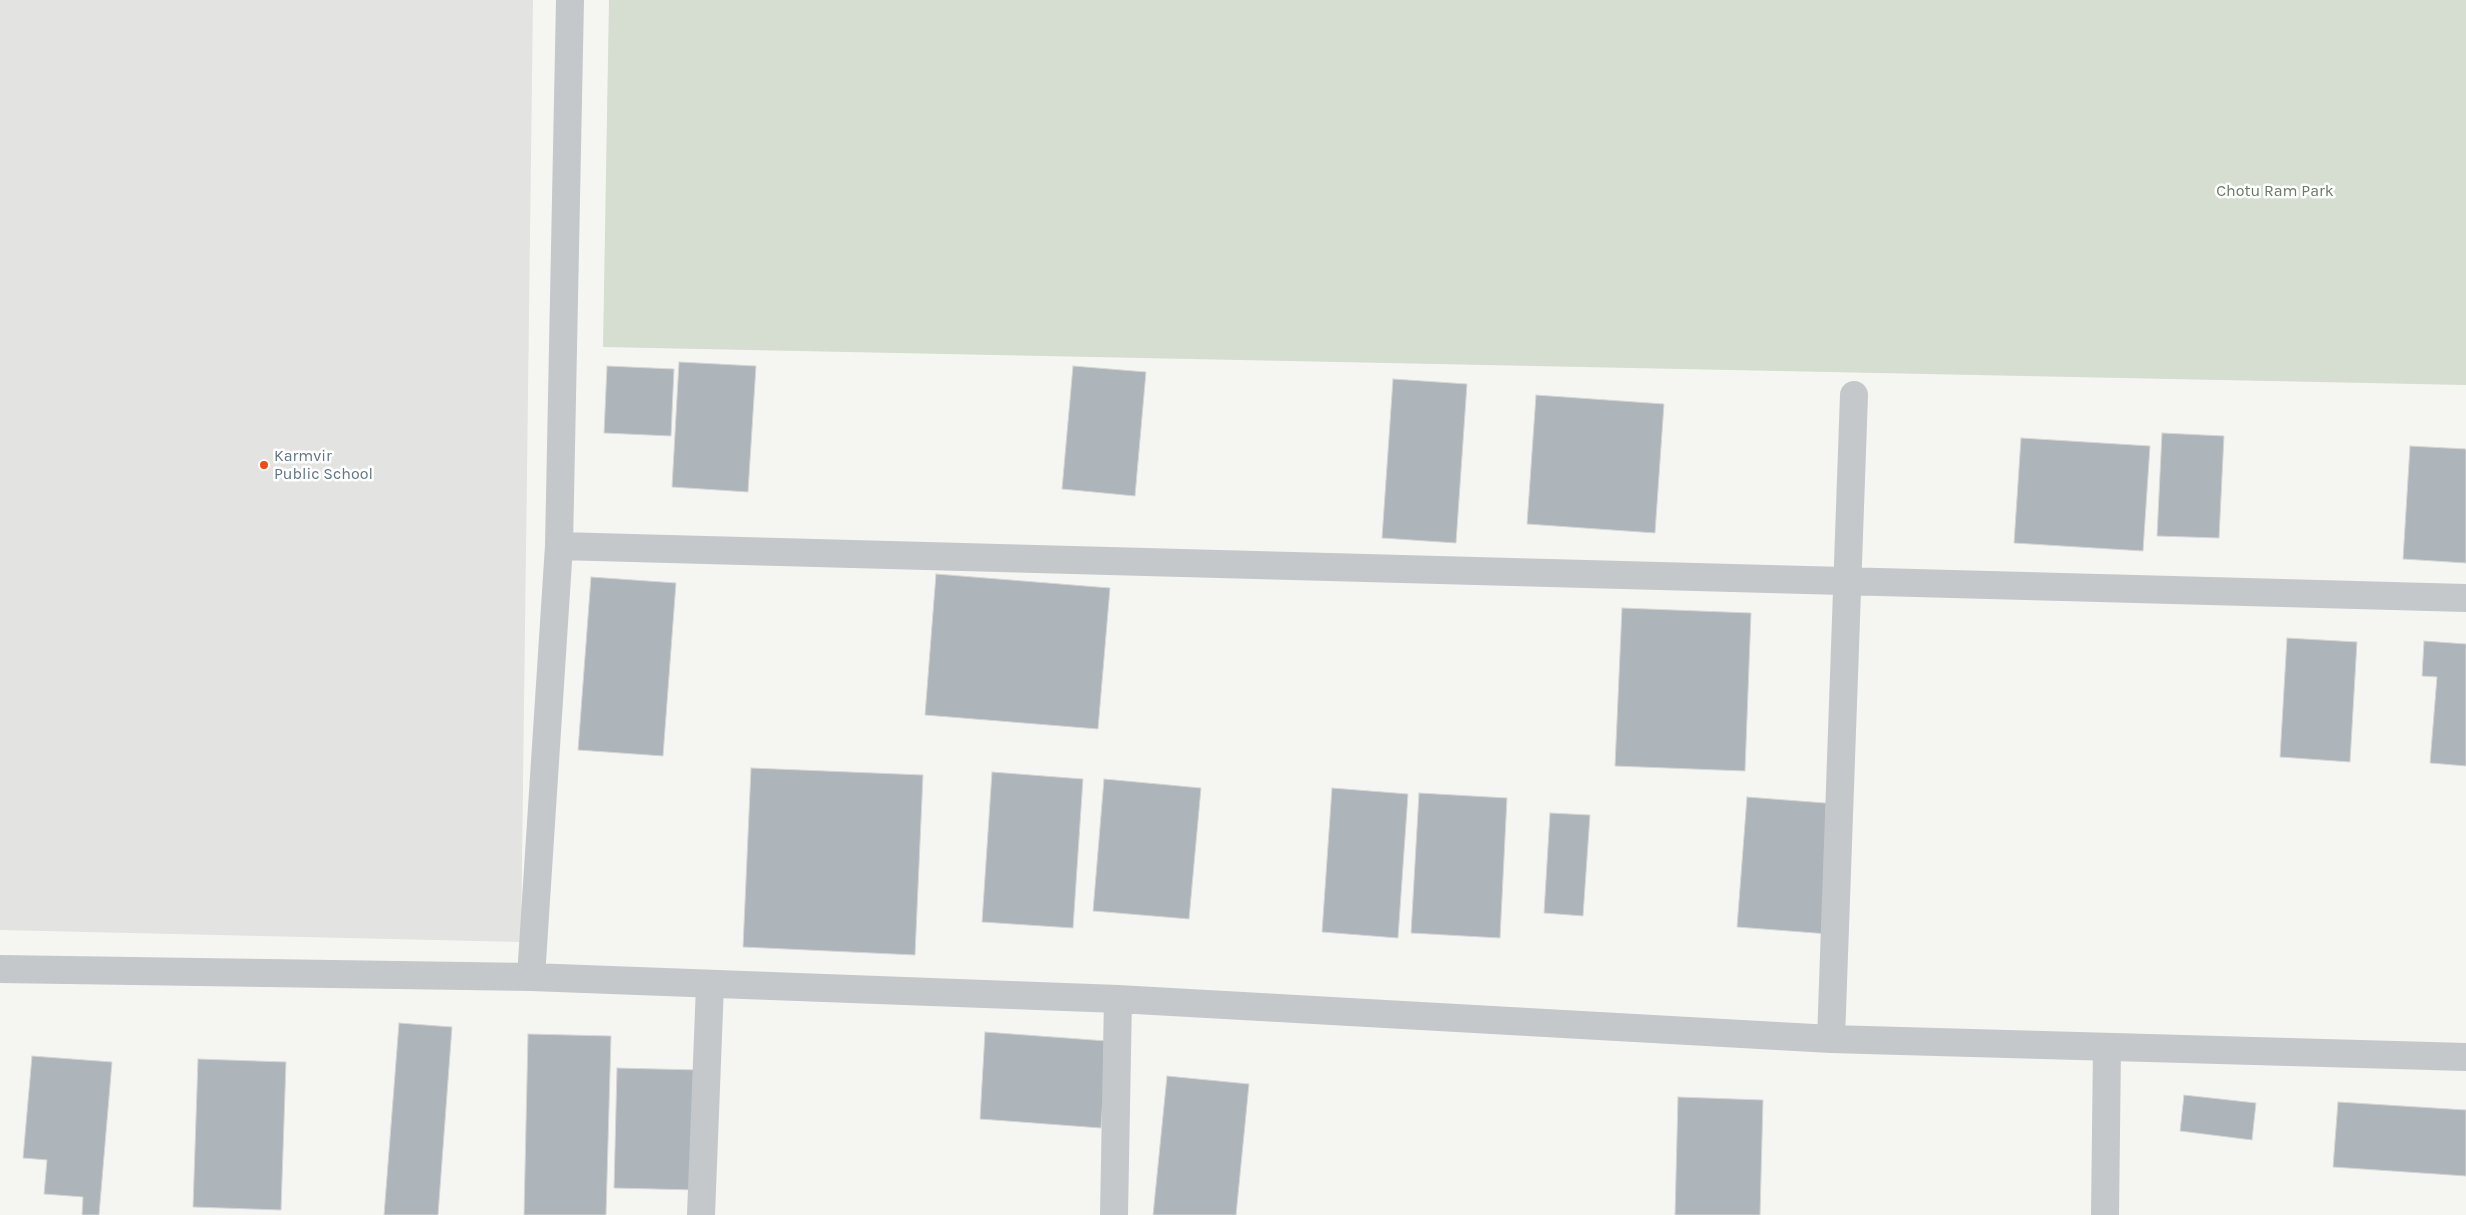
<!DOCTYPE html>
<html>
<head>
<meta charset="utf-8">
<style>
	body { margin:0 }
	canvas { display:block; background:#f5f5f1 }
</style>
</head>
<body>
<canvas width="2466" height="1215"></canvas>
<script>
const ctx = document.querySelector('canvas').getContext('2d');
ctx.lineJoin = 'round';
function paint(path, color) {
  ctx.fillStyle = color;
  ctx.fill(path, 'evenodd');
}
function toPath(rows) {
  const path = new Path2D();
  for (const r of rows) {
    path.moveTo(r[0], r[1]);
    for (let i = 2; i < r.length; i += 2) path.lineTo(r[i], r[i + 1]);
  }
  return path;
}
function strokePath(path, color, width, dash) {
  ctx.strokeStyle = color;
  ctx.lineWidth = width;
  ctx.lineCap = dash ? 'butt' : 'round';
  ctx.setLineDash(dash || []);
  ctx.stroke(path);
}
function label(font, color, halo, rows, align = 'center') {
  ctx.font = font + ' Karla,sans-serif';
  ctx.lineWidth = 5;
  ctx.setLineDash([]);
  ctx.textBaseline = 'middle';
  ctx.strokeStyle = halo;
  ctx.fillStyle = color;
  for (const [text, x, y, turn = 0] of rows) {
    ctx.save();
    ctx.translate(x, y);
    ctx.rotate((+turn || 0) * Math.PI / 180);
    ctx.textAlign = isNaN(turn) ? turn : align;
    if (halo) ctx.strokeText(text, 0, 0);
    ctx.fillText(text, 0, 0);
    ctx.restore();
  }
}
paint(toPath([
	[0,0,533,0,521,942,0,930]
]), '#e3e4e2');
paint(toPath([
	[609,0,2466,0,2466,385,603,347]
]), '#d6ddd1');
const building = toPath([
	[679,362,756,366,748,492,672,487,679,362],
	[607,366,674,369,671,436,604,433,607,366],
	[1073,366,1146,372,1135,496,1062,489,1073,366],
	[1393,379,1467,384,1456,543,1382,538,1393,379],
	[1536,395,1664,404,1655,533,1527,524,1536,395],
	[2162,433,2224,436,2219,538,2157,536,2162,433],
	[2021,438,2150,446,2143,551,2014,543,2021,438],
	[2410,446,2466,449,2466,563,2403,559,2410,446],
	[936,574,1110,588,1098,729,925,715,936,574],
	[591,577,676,583,663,756,578,750,591,577],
	[1622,608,1751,613,1745,771,1615,766,1622,608],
	[2287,638,2357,642,2350,762,2280,757,2287,638],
	[2424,641,2466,644,2466,766,2430,763,2437,677,2422,676,2424,641],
	[751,768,923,775,915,955,743,947,751,768],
	[992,772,1083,779,1073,928,982,922,992,772],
	[1104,779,1201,788,1189,919,1093,911,1104,779],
	[1332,788,1408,794,1398,938,1322,932,1332,788],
	[1419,793,1507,798,1500,938,1411,933,1419,793],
	[1747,797,1838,804,1828,934,1737,927,1747,797],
	[1550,813,1590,815,1583,916,1544,913,1550,813],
	[399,1023,452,1027,438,1215,384,1215,399,1023],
	[985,1032,1107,1041,1101,1128,980,1119,985,1032],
	[528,1034,611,1036,606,1215,524,1215,528,1034],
	[32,1056,112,1062,99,1215,82,1215,83,1197,44,1194,47,1160,23,1158,32,1056],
	[198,1059,286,1062,281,1210,193,1207,198,1059],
	[617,1068,698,1070,695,1190,614,1188,617,1068],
	[1167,1076,1249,1084,1236,1215,1153,1215,1167,1076],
	[2184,1095,2256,1103,2252,1140,2180,1131,2184,1095],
	[1678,1097,1763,1100,1760,1215,1675,1215,1678,1097],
	[2338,1102,2466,1110,2466,1176,2333,1167,2338,1102]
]);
paint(building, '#adb5bb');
strokePath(building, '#d6d6d4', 1);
strokePath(toPath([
	[559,546,2466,598],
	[0,969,531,977,1118,999,1831,1039,2466,1057],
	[531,977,559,546,570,0],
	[1831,1039,1854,395],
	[701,1215,710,985],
	[1114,1215,1118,999],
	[2105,1215,2107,1047]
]), '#c4c8cb', 28);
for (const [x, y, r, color] of [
	[264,465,5,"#f24814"]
]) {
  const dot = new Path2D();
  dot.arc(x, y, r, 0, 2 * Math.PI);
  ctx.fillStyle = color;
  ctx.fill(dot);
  strokePath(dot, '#fff', 2);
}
label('16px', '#667b61', '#fff', [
	["Chotu Ram Park",2275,191]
]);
label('16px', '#617585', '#fff', [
	["Karmvir",274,456],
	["Public School",274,474]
], 'left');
</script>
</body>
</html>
